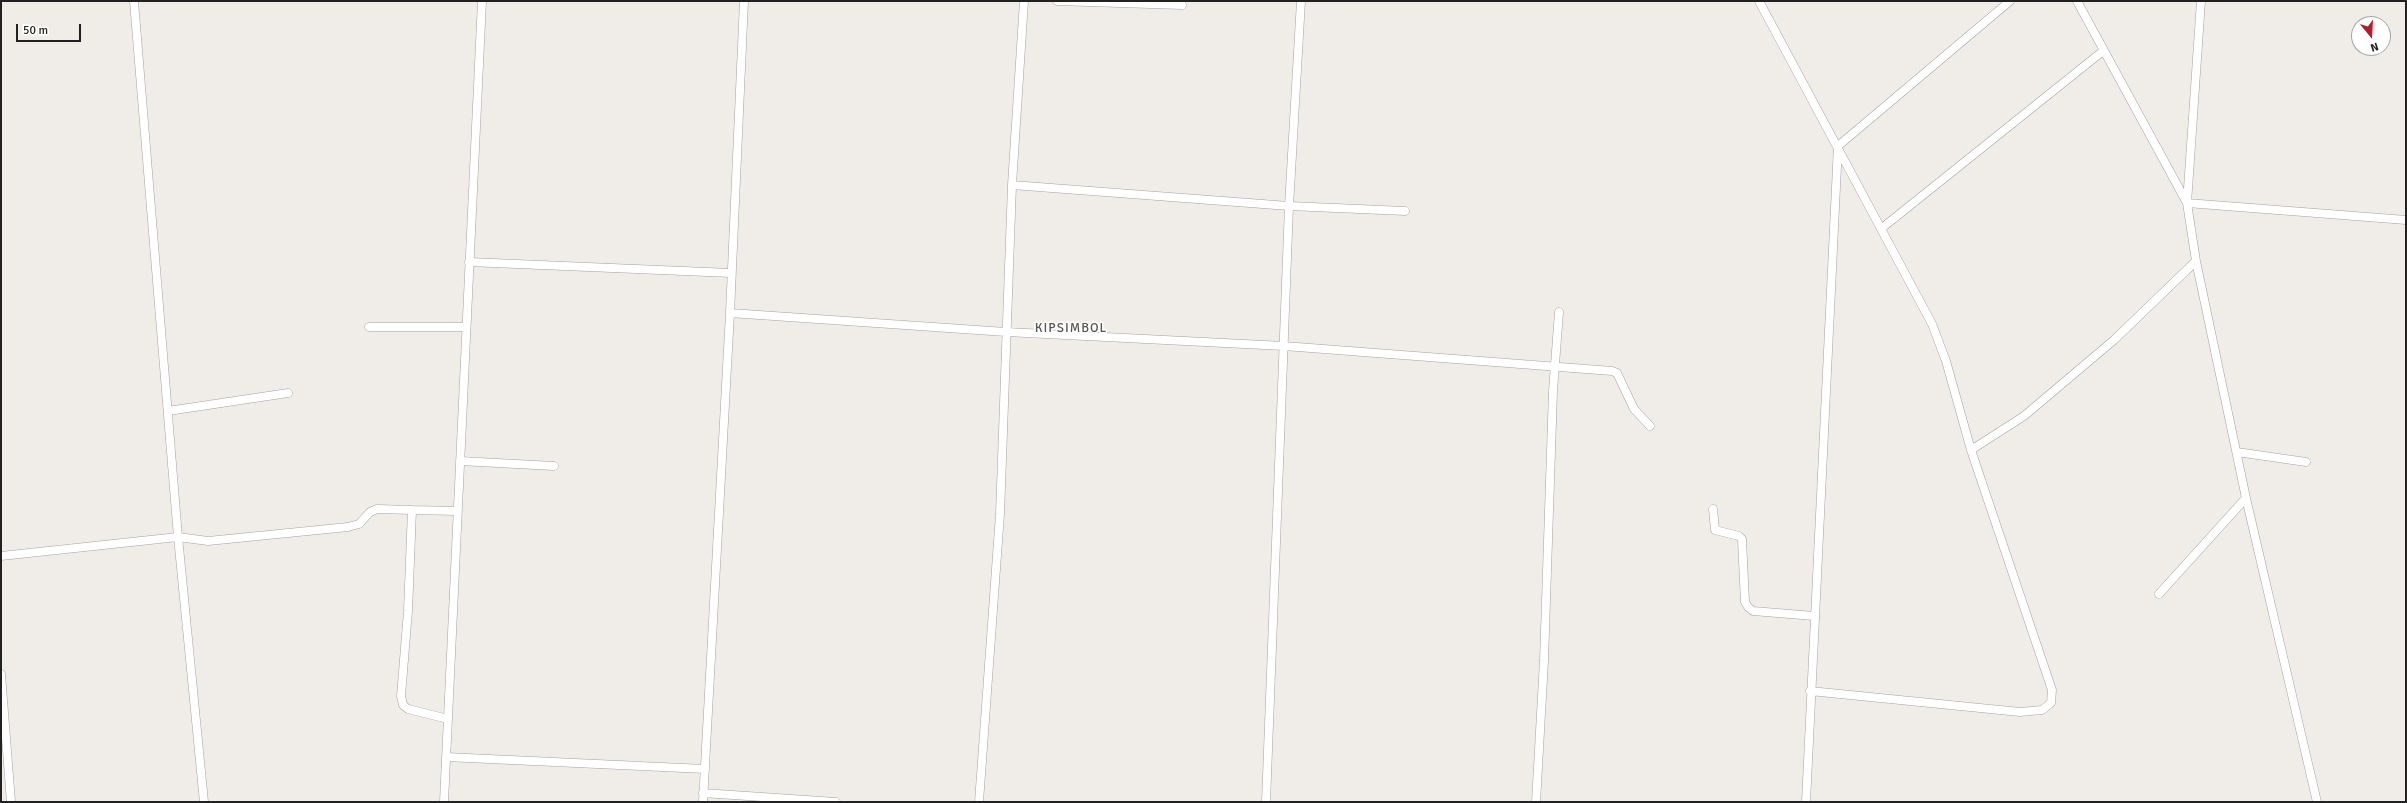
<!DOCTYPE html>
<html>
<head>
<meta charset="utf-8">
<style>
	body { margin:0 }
	#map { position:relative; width:2407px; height:803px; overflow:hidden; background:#f0ede9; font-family:Signika,sans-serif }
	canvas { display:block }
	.frame { position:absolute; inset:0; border:2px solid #212121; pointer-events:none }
	.north { position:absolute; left:2351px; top:16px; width:40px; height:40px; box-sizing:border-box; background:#fff; border:1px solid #a6a6a6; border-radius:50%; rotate:162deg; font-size:11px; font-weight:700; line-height:16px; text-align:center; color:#212121 }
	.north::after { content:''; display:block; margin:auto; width:14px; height:18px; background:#bb1827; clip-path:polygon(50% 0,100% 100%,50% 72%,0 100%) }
	.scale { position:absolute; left:16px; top:24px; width:65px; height:18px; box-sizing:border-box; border:2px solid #212121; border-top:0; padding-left:5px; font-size:12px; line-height:14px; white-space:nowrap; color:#212121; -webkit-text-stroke:3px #fff; paint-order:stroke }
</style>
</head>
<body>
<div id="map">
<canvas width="2407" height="803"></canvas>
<div class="frame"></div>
<div class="north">N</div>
<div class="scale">50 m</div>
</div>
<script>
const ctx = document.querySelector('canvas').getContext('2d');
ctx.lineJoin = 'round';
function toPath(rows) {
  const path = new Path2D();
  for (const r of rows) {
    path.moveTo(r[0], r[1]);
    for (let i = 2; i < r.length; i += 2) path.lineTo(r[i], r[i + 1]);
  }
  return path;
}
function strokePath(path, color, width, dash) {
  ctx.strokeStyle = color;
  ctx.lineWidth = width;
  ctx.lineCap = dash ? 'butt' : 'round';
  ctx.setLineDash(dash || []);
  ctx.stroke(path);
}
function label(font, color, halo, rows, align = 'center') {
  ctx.font = font + ' Signika,sans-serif';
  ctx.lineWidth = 3;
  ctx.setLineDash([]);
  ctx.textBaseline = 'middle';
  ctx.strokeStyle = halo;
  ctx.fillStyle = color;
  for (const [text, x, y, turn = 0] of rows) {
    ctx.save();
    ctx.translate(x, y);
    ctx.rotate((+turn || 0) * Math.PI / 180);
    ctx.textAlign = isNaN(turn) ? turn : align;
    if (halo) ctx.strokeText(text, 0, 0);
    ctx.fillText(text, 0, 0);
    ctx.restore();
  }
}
const street = toPath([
	[134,1,178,537,204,802],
	[1057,1,1182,5],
	[1759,1,1932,324,1946,361,1971,450,2052,690,2051,703,2042,710,2020,712,1810,691],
	[2077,1,2187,203,2406,220],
	[2201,1,2187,203,2196,261,2246,498,2317,802],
	[1012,185,1289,206,1405,211],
	[1882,228,2103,51],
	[469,262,731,273],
	[730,313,1006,332,1284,346,1612,371,1617,373,1634,409,1650,426],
	[369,327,466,327],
	[168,411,288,393],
	[1971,450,2024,416,2114,340,2196,261],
	[2237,452,2306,462],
	[460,461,554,466],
	[1713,509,1715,530,1739,536,1742,539,1745,602,1748,607,1753,611,1814,616],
	[1,556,178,537,208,541,348,527,359,524,370,512,377,509,412,510],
	[2159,594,2246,498],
	[1,674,11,802],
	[448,719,408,709,403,705,401,696,408,611,412,510,457,511],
	[446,757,705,769],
	[703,793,836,802],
	[444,802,482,1],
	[703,802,730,313,744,1],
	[979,802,1000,514,1012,185,1024,1],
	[1266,802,1289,206,1301,1],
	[1536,802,1544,661,1553,391,1559,312],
	[1806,802,1838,146,2010,1]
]);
strokePath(street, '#a2a2a2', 9);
strokePath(street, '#fff', 8);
ctx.letterSpacing = '1px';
label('13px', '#545454', '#fff', [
	["KIPSIMBOL",1071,329]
]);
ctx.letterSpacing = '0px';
</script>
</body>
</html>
